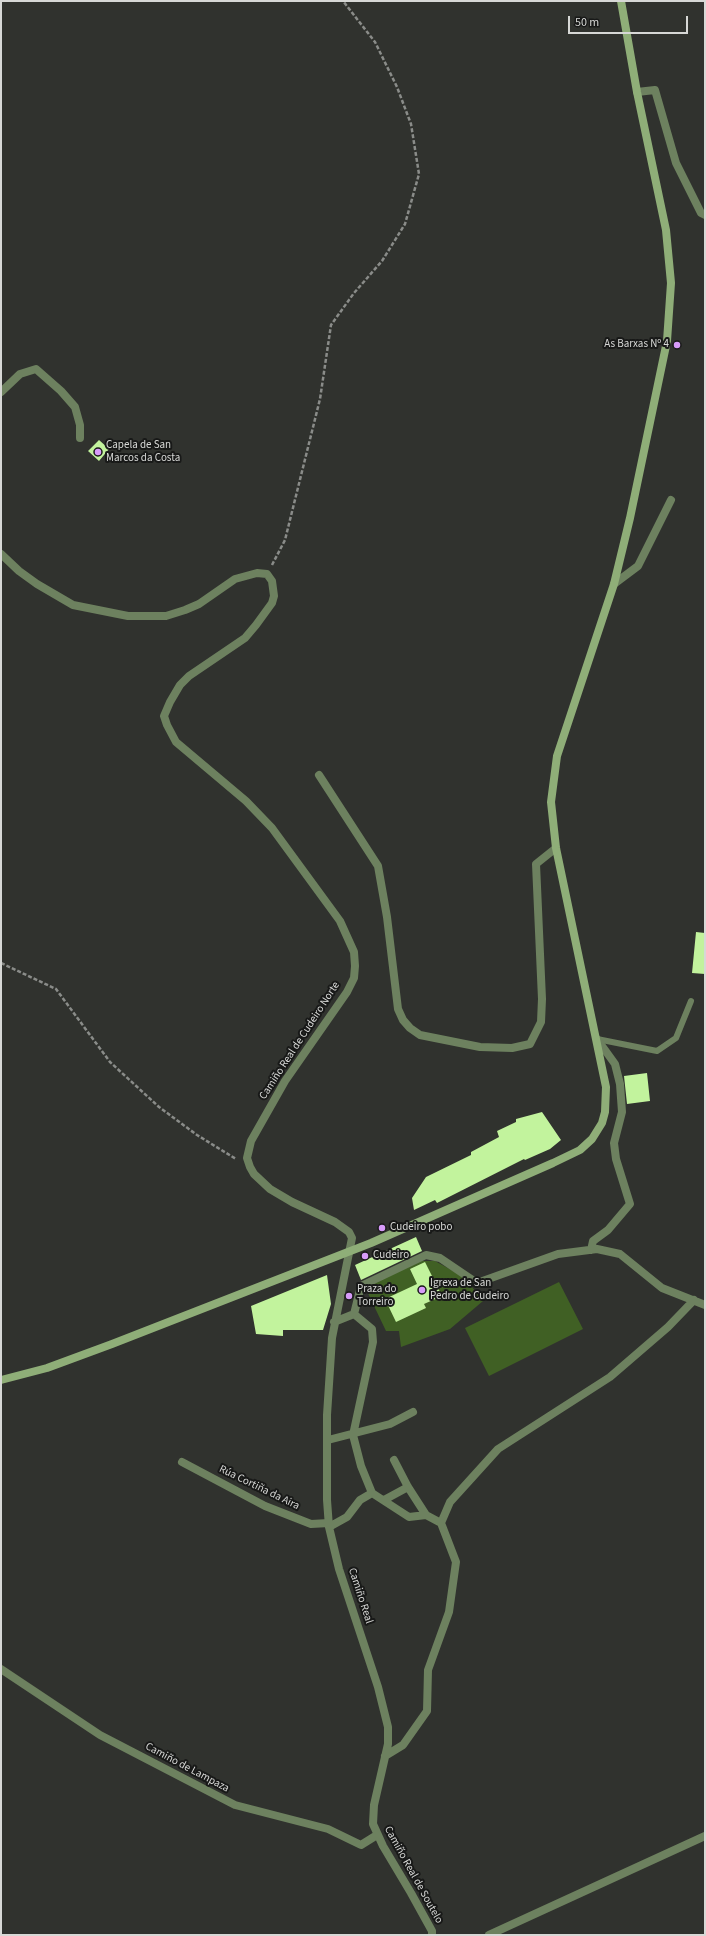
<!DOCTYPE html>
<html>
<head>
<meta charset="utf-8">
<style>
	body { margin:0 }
	#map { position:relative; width:706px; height:1936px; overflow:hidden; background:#30322e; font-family:"Source Sans 3",sans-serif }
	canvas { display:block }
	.frame { position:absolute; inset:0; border:2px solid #d7d8d6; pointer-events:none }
	.scale { position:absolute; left:568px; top:16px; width:120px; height:18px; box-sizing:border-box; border:2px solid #d7d8d6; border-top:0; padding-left:5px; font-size:12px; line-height:14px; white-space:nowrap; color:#d7d8d6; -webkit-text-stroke:3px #181918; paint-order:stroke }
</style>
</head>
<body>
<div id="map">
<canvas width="706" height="1936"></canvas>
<div class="frame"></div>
<div class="scale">50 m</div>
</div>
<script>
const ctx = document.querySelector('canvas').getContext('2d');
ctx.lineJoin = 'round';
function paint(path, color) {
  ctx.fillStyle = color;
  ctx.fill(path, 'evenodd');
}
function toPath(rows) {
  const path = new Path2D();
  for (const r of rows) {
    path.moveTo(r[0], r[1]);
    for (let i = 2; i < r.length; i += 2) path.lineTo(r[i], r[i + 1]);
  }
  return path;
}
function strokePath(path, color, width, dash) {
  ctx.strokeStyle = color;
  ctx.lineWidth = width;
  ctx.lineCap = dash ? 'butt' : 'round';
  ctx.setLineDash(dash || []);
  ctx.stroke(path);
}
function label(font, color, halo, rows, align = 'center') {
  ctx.font = font + ' "Source Sans 3",sans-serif';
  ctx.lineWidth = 4;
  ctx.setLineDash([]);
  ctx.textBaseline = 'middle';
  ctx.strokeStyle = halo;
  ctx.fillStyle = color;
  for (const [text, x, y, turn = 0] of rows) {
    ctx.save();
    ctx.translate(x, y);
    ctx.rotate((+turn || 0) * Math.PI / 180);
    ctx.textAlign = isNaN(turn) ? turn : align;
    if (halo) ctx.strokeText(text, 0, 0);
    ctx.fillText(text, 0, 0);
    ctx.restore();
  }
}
paint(toPath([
	[421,1261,435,1261,464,1277,483,1301,450,1329,401,1347,399,1331,386,1331,365,1287],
	[559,1282,583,1329,489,1376,465,1328]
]), '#406024');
paint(toPath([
	[99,440,109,449,99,461,88,451],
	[696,932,705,933,705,974,692,973],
	[647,1073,650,1101,627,1104,624,1076],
	[542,1112,561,1140,550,1149,525,1160,524,1159,437,1203,435,1200,414,1210,412,1198,426,1177,471,1155,471,1152,499,1137,497,1131,516,1122,516,1119],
	[416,1237,422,1251,361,1280,355,1265],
	[425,1262,442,1296,424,1304,426,1308,396,1322,385,1299,417,1284,410,1269],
	[327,1275,331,1304,323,1330,283,1330,283,1336,256,1334,251,1306]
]), '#c2f39d');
strokePath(toPath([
	[272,565,285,540,320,399,331,325,354,293,382,261,405,224,419,174,411,124,397,87,375,42,343,1],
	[1,963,56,989,110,1062,159,1107,197,1135,236,1159]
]), '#8a8c89', 2.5, [4, 2]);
strokePath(toPath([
	[597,1039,657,1051,676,1038,691,1001]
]), '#6d815f', 6);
strokePath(toPath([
	[637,92,655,90,676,163,701,213,705,215],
	[1,392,20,374,36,369,61,391,75,407,80,425,80,438],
	[1,554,19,571,37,584,73,605,128,616,166,616,185,610,199,604,235,579,257,573,267,574,272,581,274,596,272,603,256,625,245,638,189,676,180,685,170,702,164,716,167,725,176,742,246,801,272,828,340,921,354,952,355,966,354,978,347,992,285,1081,251,1141,247,1158,250,1167,254,1174,270,1189,292,1202,335,1222,349,1232,352,1238,332,1338,327,1415,327,1500,329,1527,339,1569,378,1687,388,1727,388,1744,374,1805,373,1824,383,1846,411,1893,432,1931,432,1935],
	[614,584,638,566,671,500],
	[319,775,378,866,387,917,398,1009,403,1020,410,1028,420,1035,480,1047,512,1048,530,1044,541,1022,542,999,536,864,556,848],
	[591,1250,593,1241,608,1230,630,1204,616,1159,614,1143,622,1112,620,1084,615,1064,597,1039],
	[354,1314,372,1329,373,1342,353,1435,361,1466,372,1493,409,1517,426,1515,441,1523],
	[334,1322,354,1314,361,1286,426,1255,440,1258,477,1283,558,1254,597,1249,620,1254,662,1288,705,1305],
	[328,1440,390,1424,413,1412],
	[394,1460,408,1487,426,1515],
	[182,1462,265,1506,311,1524,329,1523],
	[384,1500,408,1487],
	[329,1527,347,1517,360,1500,372,1493],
	[1,1669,100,1735,235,1805,328,1829,361,1845,377,1835],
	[385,1756,403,1745,427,1711,428,1670,449,1612,456,1562,441,1523,450,1502,498,1449,610,1377,668,1327,694,1300],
	[489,1935,705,1836]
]), '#6d815f', 8);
strokePath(toPath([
	[1,1380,47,1368,112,1344,371,1243,553,1163,580,1150,592,1139,602,1123,605,1112,606,1087,556,848,551,802,557,756,614,584,630,518,667,341,671,283,666,230,637,92,621,1]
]), '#8fae78', 8);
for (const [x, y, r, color] of [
	[677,345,4,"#d79bf9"],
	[98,452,4,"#d79bf9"],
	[382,1228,4,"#d79bf9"],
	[365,1256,4,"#d79bf9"],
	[422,1290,4,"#d79bf9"],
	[349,1296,4,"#d79bf9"]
]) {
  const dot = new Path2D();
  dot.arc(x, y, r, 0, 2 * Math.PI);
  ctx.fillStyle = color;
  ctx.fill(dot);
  strokePath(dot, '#181918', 1.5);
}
label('11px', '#d7d8d6', '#181918', [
	["As Barxas Nº 4",669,345,"right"],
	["Capela de San",106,446],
	["Marcos da Costa",106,459],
	["Cudeiro pobo",390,1228],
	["Cudeiro",373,1256],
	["Igrexa de San",430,1284],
	["Pedro de Cudeiro",430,1297],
	["Praza do",357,1290],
	["Torreiro",357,1303]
], 'left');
label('11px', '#d7d8d6', '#181918', [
	["Camiño Real de Cudeiro Norte",300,1041,-57],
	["Rúa Cortiña da Aira",259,1488,26],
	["Camiño Real",360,1596,72],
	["Camiño de Lampaza",187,1768,28],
	["Camiño Real de Soutelo",413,1875,61]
]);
</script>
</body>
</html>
